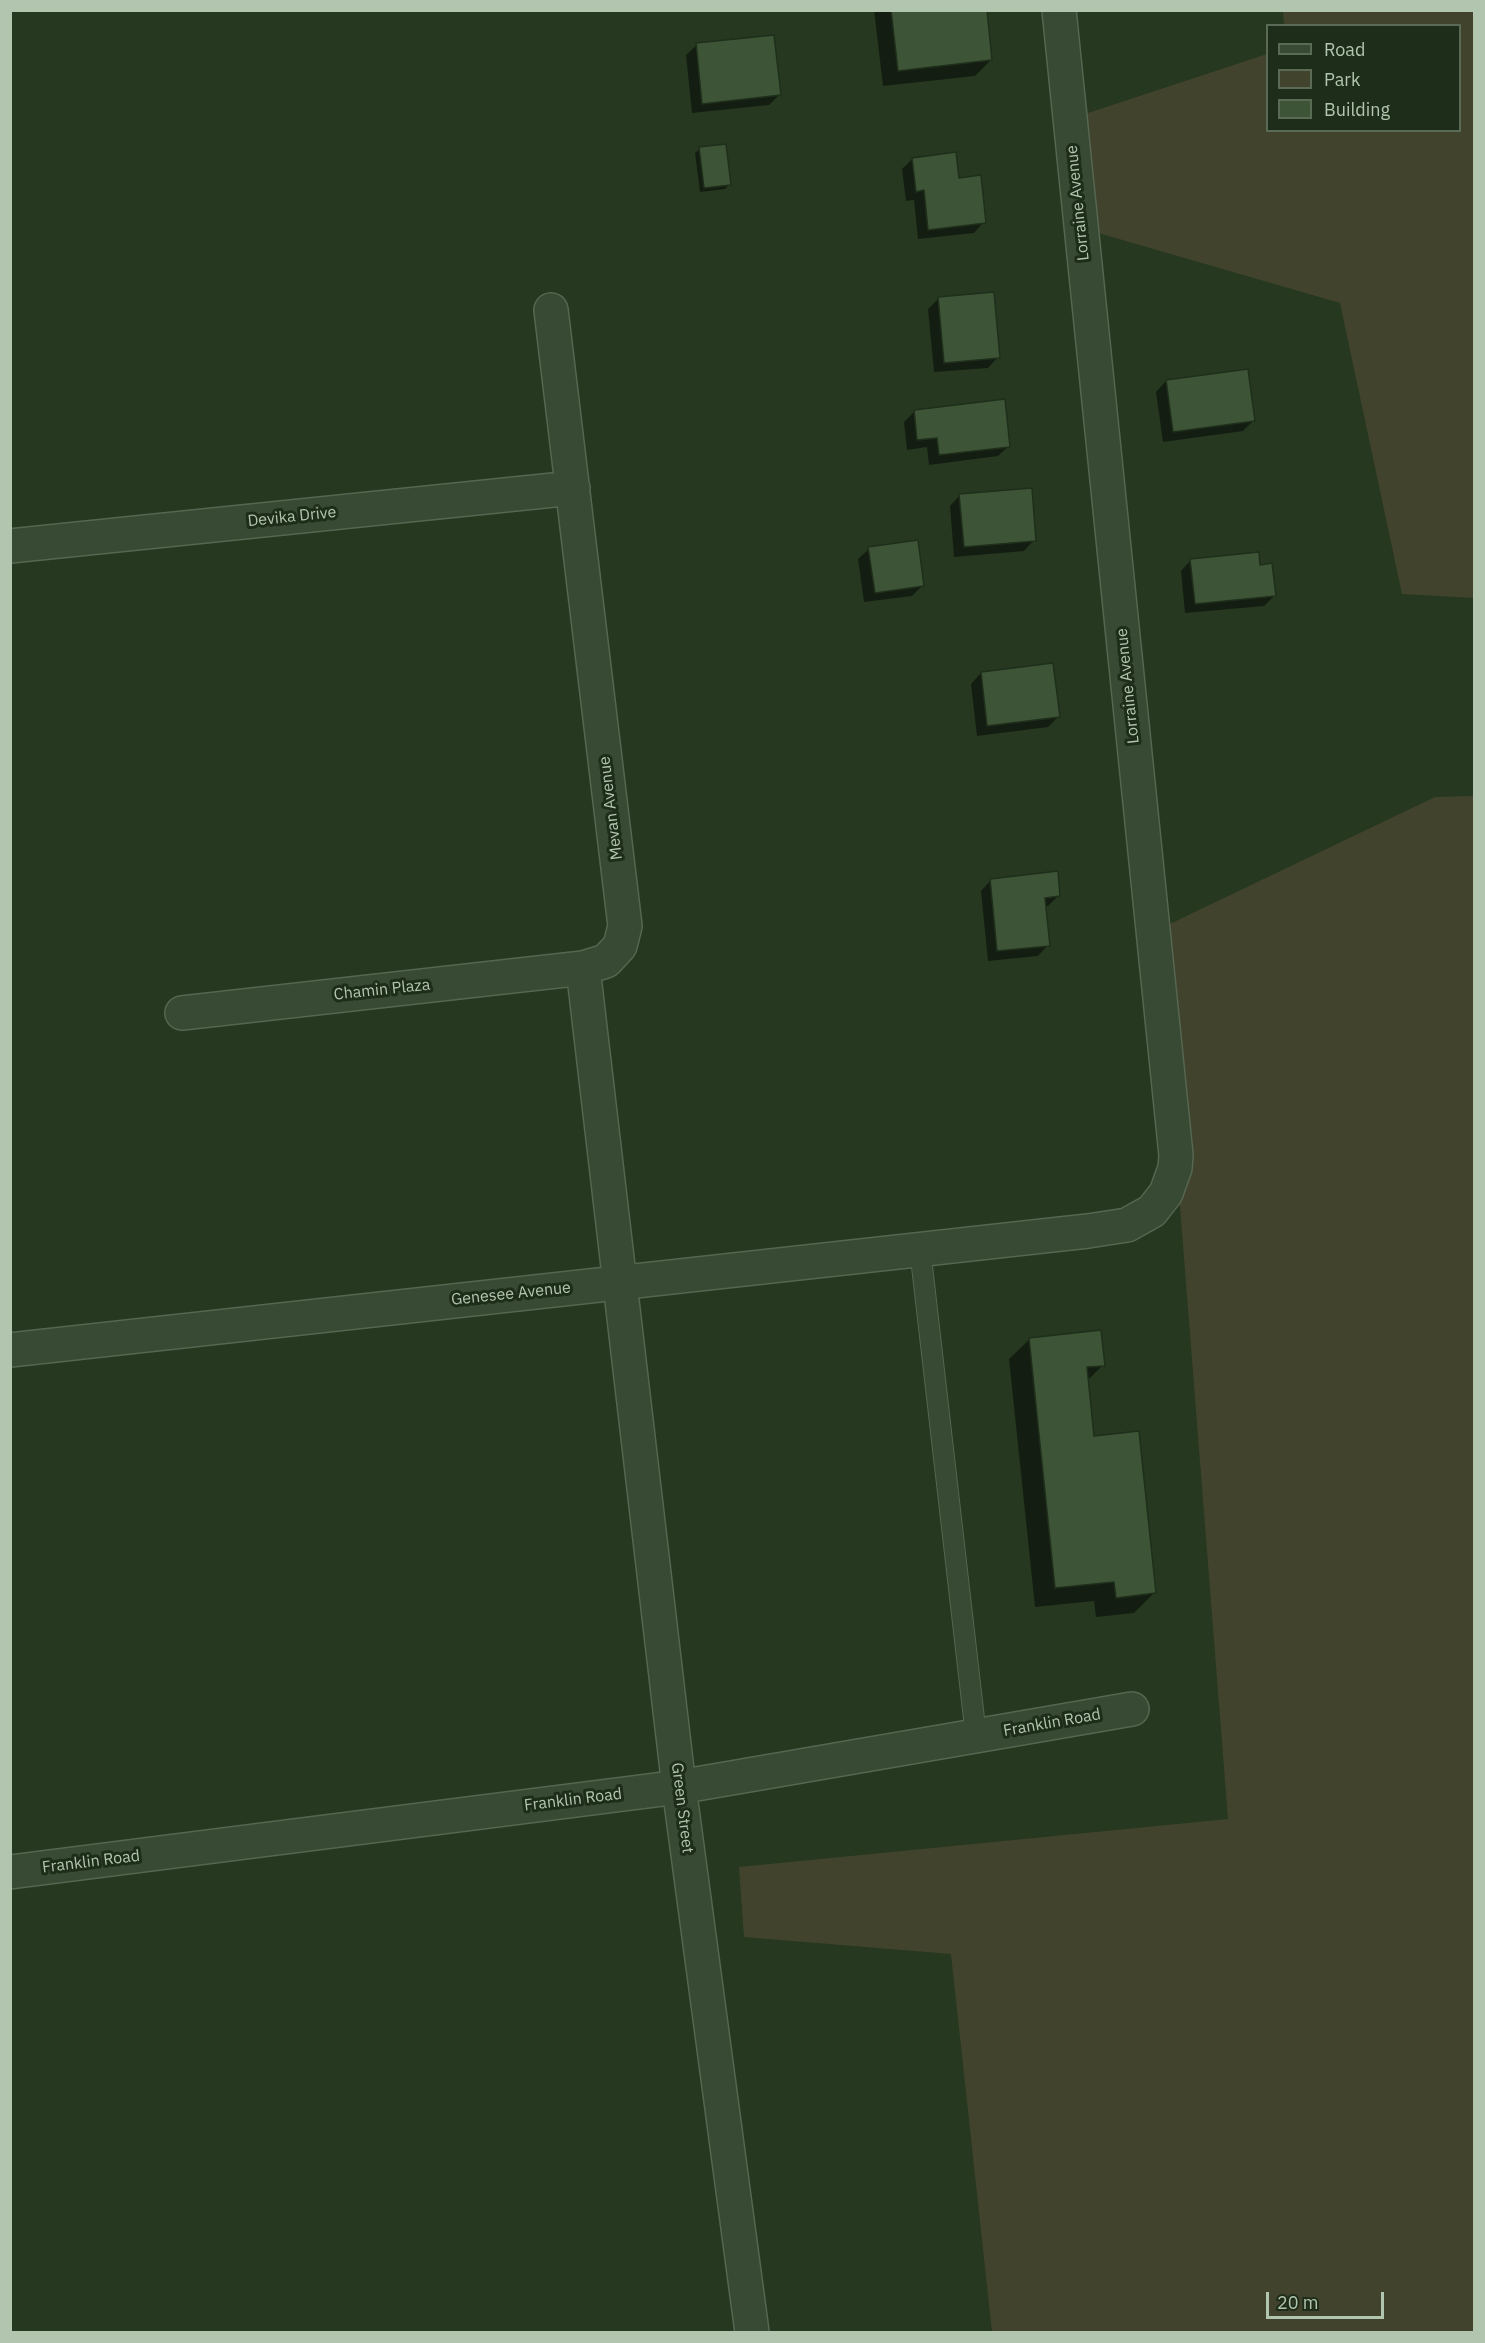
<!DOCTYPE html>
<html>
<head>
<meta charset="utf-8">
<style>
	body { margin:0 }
	#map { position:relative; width:1485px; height:2343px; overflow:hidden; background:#263820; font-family:"IBM Plex Sans",sans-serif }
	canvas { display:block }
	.frame { position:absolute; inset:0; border:12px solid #b2c5ae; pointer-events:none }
	.legend { position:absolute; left:1266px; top:24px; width:195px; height:108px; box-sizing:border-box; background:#1d2d19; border:2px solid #596a55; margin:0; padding:8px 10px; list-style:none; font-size:18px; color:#b2c5ae }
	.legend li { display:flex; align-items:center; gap:12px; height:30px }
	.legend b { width:30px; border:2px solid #596a55 }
	.scale { position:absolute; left:1266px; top:2292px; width:118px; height:27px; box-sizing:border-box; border:3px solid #b2c5ae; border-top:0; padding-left:8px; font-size:18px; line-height:21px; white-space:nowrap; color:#b2c5ae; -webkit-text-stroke:4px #1d2d19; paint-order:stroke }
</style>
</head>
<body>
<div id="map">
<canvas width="1485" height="2343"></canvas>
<div class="frame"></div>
<ul class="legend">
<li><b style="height:8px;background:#384934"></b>Road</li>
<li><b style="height:16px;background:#42432d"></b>Park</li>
<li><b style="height:16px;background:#3d5437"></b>Building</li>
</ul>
<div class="scale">20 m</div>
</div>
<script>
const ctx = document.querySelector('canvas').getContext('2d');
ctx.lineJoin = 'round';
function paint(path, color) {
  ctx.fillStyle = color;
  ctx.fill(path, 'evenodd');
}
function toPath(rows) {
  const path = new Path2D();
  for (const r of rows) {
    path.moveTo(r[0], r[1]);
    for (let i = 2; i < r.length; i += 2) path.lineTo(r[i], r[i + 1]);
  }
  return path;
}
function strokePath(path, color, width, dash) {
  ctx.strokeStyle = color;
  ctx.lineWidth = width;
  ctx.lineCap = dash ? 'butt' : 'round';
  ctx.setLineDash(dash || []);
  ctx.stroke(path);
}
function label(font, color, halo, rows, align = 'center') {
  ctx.font = font + ' "IBM Plex Sans",sans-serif';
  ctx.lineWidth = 6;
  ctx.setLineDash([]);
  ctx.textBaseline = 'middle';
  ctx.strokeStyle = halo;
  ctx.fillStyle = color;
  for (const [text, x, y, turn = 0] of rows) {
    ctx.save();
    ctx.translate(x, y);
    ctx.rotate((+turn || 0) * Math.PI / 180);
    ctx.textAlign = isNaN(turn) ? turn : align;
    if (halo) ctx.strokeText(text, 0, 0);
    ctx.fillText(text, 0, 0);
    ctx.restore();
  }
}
paint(toPath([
	[1283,11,1474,11,1474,598,1402,594,1340,303,1081,228,1070,119,1267,54,1268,130,1460,130,1460,26,1284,25],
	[1474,796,1474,2332,992,2332,951,1954,744,1937,739,1867,1228,1819,1176,1155,1153,932,1435,797]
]), '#42432d');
paint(toPath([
	[874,10,985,10,991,60,975,76,883,86],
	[697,45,780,94,769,105,692,113,686,55],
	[700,149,730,184,725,189,700,192,695,153],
	[912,159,984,222,974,233,918,239,914,200,906,201,902,169],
	[939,298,998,357,988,368,934,372,928,309],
	[1166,381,1253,421,1243,431,1163,442,1156,392],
	[914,412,1009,446,998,456,929,465,927,447,907,450,904,422],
	[960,495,1034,540,1024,551,954,557,950,506],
	[869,549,923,585,912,596,864,602,858,559],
	[1191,560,1259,566,1274,596,1264,606,1185,613,1181,571],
	[981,673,1059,716,1048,727,977,736,971,684],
	[991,880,1059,895,1048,906,1044,906,1048,945,1038,956,988,961,981,891],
	[1030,1339,1103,1365,1087,1381,1093,1438,1154,1593,1134,1613,1096,1617,1094,1601,1035,1607,1009,1359]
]), '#0007');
const building = toPath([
	[891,10,987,10,992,60,898,71,891,10],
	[774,35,781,95,702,104,696,43,774,35],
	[726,144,731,185,704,188,699,147,726,144],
	[956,152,959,178,981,175,986,223,928,230,924,190,916,192,912,158,956,152],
	[994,292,1000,358,944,363,938,297,994,292],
	[1248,369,1255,421,1173,432,1166,380,1248,369],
	[1005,399,1010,447,939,455,937,438,917,440,914,410,1005,399],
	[1032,488,1036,541,964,547,959,494,1032,488],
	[918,540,924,586,875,593,868,547,918,540],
	[1259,552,1260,565,1272,563,1276,596,1195,604,1190,559,1259,552],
	[1053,663,1060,717,987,726,981,672,1053,663],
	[1058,871,1060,896,1045,898,1050,946,997,951,990,879,1058,871],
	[1101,1330,1105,1366,1087,1367,1094,1436,1139,1431,1156,1593,1116,1598,1114,1582,1055,1588,1029,1338,1101,1330]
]);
paint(building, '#3d5437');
strokePath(building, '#1f2f1b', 1.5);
const service = toPath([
	[920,1249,976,1736]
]);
const minor = toPath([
	[10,546,573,488],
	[583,968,679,1787,752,2332],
	[182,1013,583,968,606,961,620,946,625,926,551,310],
	[10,1350,1088,1231,1127,1225,1152,1211,1166,1193,1175,1168,1176,1155,1059,10],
	[10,1872,679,1787,1132,1709]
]);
strokePath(service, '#556651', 22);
strokePath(minor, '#556651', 36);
strokePath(service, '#384934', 20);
strokePath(minor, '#384934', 33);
label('16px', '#b2c5ae', '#1d2d19', [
	["Lorraine Avenue",1078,203,-96],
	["Devika Drive",292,517,-6],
	["Lorraine Avenue",1128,686,-96],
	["Mevan Avenue",611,808,-97],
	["Chamin Plaza",382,990,-6],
	["Genesee Avenue",511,1294,-6],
	["Franklin Road",1052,1723,-10],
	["Franklin Road",573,1800,-7],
	["Green Street",682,1808,83],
	["Franklin Road",91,1862,-7]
]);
</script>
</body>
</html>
